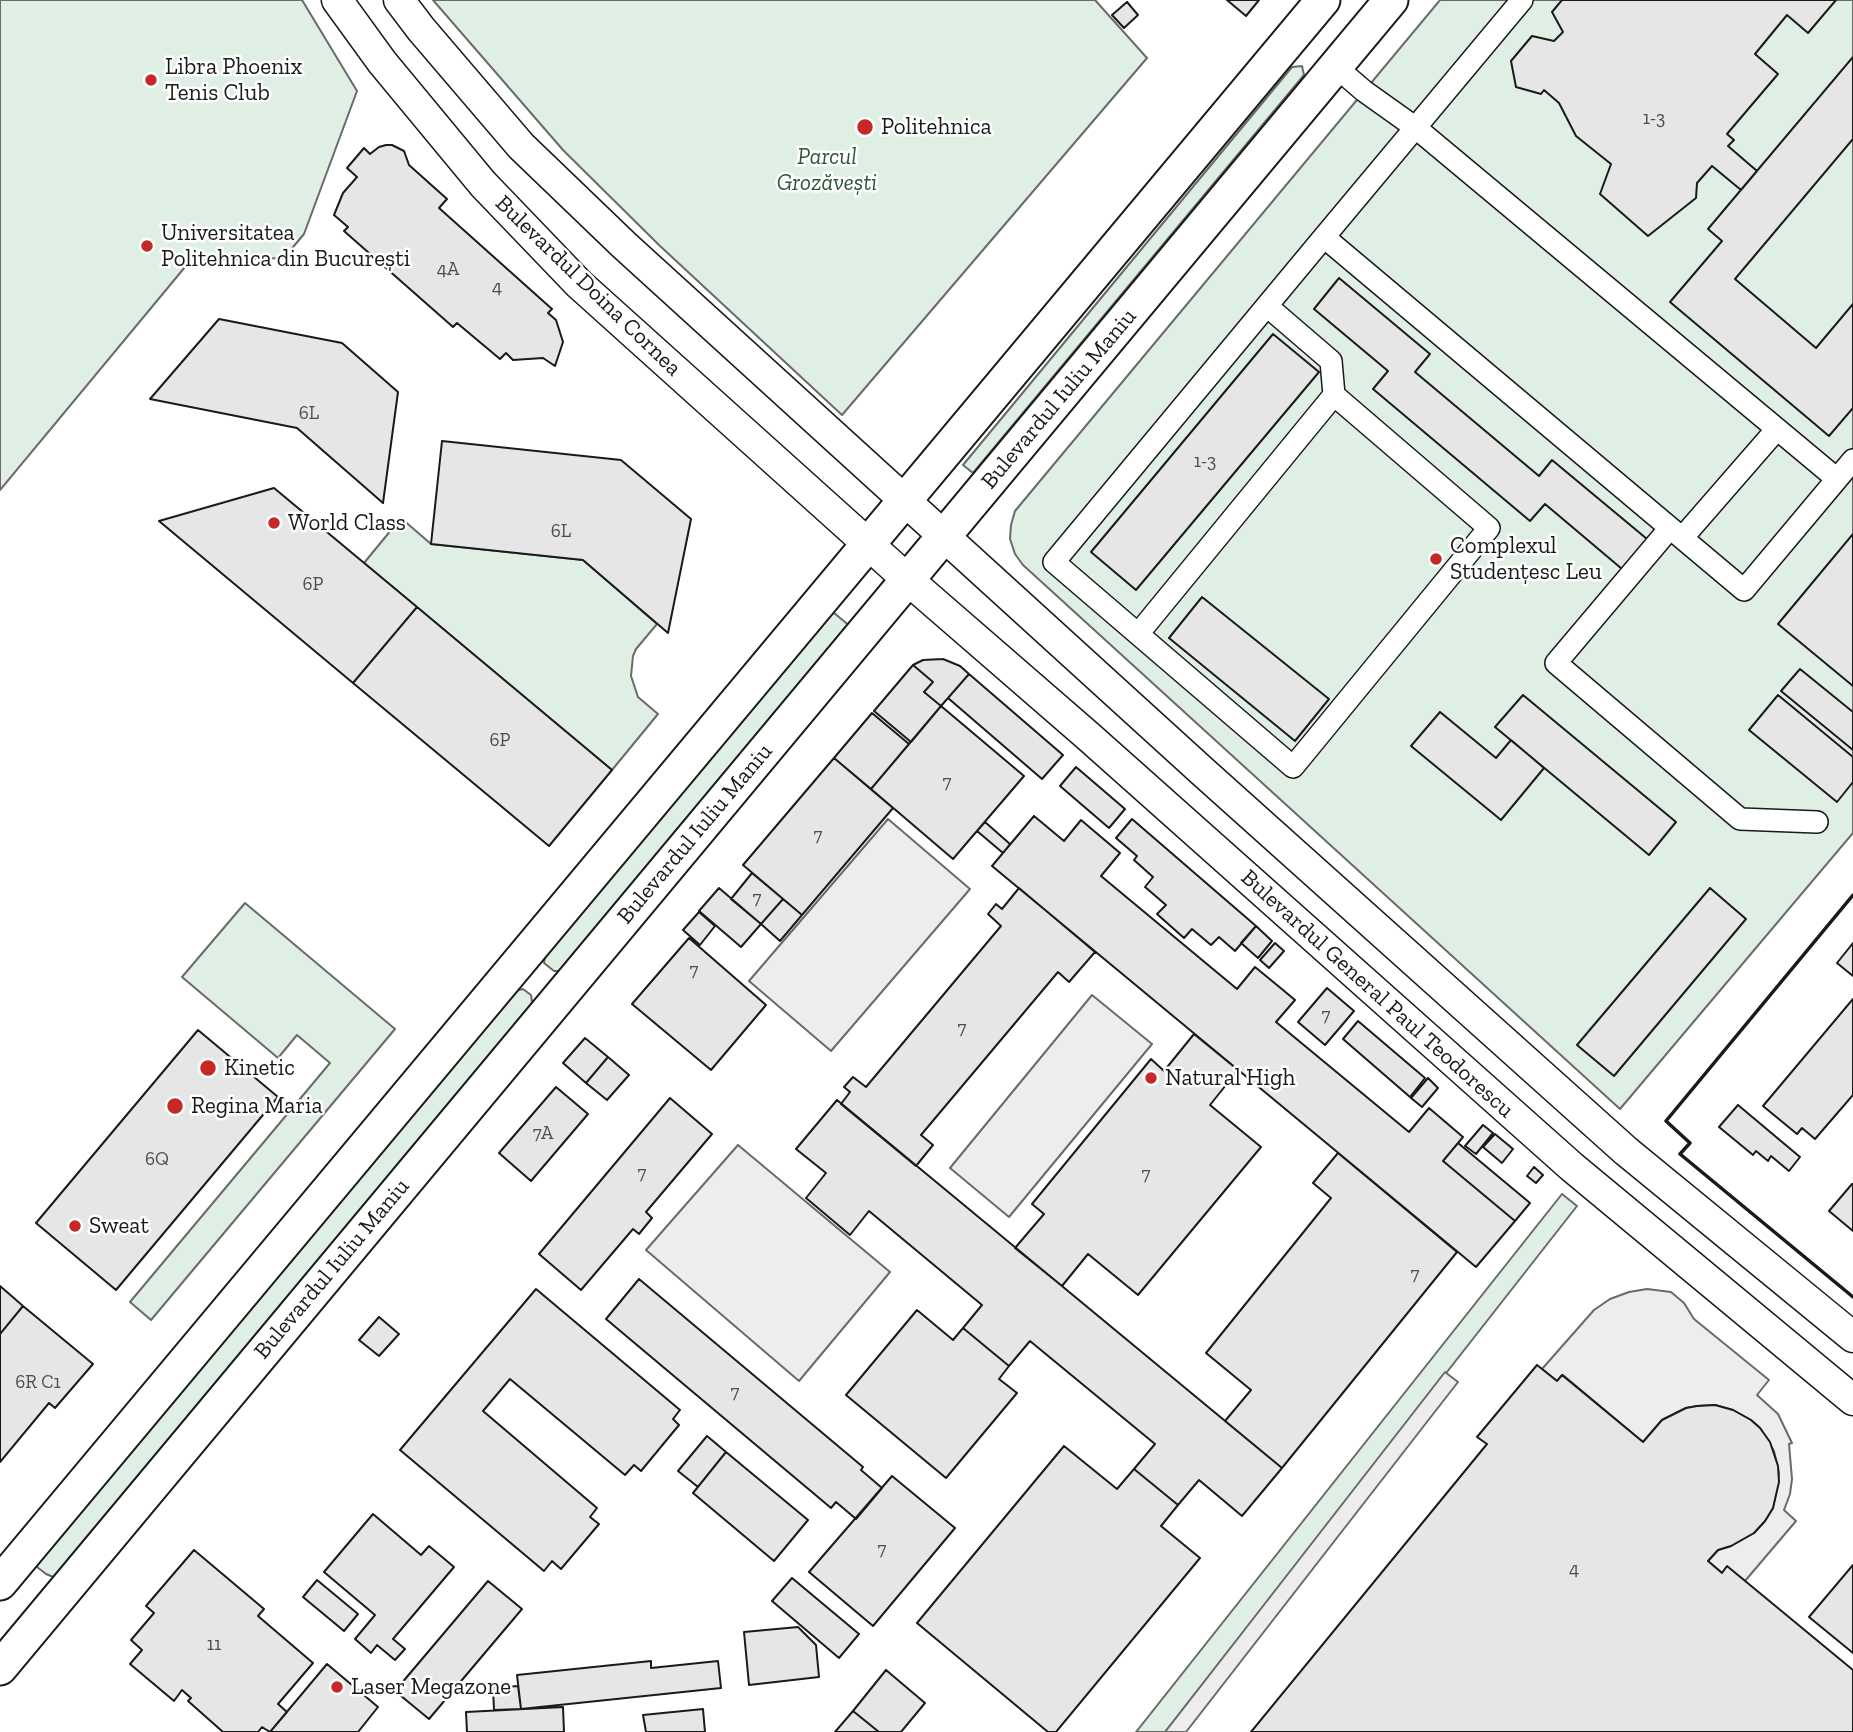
<!DOCTYPE html>
<html>
<head>
<meta charset="utf-8">
<style>
	body { margin:0 }
	canvas { display:block; background:#fff }
</style>
</head>
<body>
<canvas width="1853" height="1732"></canvas>
<script>
const ctx = document.querySelector('canvas').getContext('2d');
ctx.lineJoin = 'round';
function paint(path, color) {
  ctx.fillStyle = color;
  ctx.fill(path, 'evenodd');
}
function toPath(rows) {
  const path = new Path2D();
  for (const r of rows) {
    path.moveTo(r[0], r[1]);
    for (let i = 2; i < r.length; i += 2) path.lineTo(r[i], r[i + 1]);
  }
  return path;
}
function strokePath(path, color, width, dash) {
  ctx.strokeStyle = color;
  ctx.lineWidth = width;
  ctx.lineCap = dash ? 'butt' : 'round';
  ctx.setLineDash(dash || []);
  ctx.stroke(path);
}
function label(font, color, halo, rows, align = 'center') {
  ctx.font = font + ' "Zilla Slab",serif';
  ctx.lineWidth = 5;
  ctx.setLineDash([]);
  ctx.textBaseline = 'middle';
  ctx.strokeStyle = halo;
  ctx.fillStyle = color;
  for (const [text, x, y, turn = 0] of rows) {
    ctx.save();
    ctx.translate(x, y);
    ctx.rotate((+turn || 0) * Math.PI / 180);
    ctx.textAlign = isNaN(turn) ? turn : align;
    if (halo) ctx.strokeText(text, 0, 0);
    ctx.fillText(text, 0, 0);
    ctx.restore();
  }
}
const green = toPath([
	[0,0,302,0,357,91,304,234,284,258,190,261,0,490,0,0],
	[433,0,1095,0,1147,58,842,415,659,245,563,150,433,0],
	[1440,0,1853,0,1853,833,1620,1109,1023,565,1015,554,1010,539,1011,525,1015,511,1440,0],
	[1302,66,1304,75,973,473,963,465,1292,67,1302,66],
	[401,518,431,544,583,560,657,624,636,649,633,656,631,676,638,697,658,714,612,770,364,563,401,518],
	[828,608,851,627,565,971,554,971,544,963,546,951,828,608],
	[245,903,395,1029,151,1320,130,1302,330,1063,297,1035,278,1058,182,977,245,903],
	[523,989,531,995,533,1008,56,1578,46,1574,37,1567,36,1558,511,992,523,989],
	[1562,1194,1577,1206,1165,1732,1136,1732,1562,1194]
]);
paint(green, '#e0efe3');
strokePath(green, '#6a6a6a', 2);
const parking = toPath([
	[888,819,970,889,831,1051,749,981,888,819],
	[1092,995,1152,1044,1009,1217,950,1168,1092,995],
	[738,1145,890,1272,799,1381,646,1250,738,1145],
	[1647,1289,1671,1292,1684,1303,1694,1319,1769,1380,1757,1395,1778,1414,1792,1443,1789,1444,1792,1479,1790,1494,1784,1510,1796,1521,1745,1581,1727,1567,1722,1573,1708,1561,1718,1550,1731,1546,1754,1533,1765,1521,1773,1508,1779,1473,1774,1451,1760,1428,1751,1420,1733,1410,1715,1405,1697,1406,1686,1408,1662,1420,1643,1442,1563,1375,1557,1381,1542,1369,1594,1310,1610,1299,1629,1292,1647,1289],
	[1445,1372,1458,1382,1186,1732,1165,1732,1445,1372]
]);
paint(parking, '#ededed');
strokePath(parking, '#6a6a6a', 2);
const building = toPath([
	[1227,0,1259,0,1246,16,1227,0],
	[1562,0,1836,0,1808,33,1787,15,1755,54,1778,74,1727,134,1734,140,1728,146,1757,171,1741,190,1712,166,1697,183,1696,198,1648,236,1600,194,1611,164,1576,136,1559,103,1544,90,1541,94,1516,87,1511,61,1532,36,1554,41,1563,32,1552,12,1562,0],
	[1127,2,1138,15,1124,28,1112,15,1127,2],
	[1853,57,1853,139,1735,279,1816,348,1853,304,1853,408,1829,436,1670,302,1722,241,1708,229,1853,57],
	[386,145,392,145,404,151,409,165,447,199,439,208,552,309,548,313,556,320,563,342,555,366,543,358,513,360,506,353,500,359,457,323,453,327,344,231,348,227,334,215,343,193,357,177,347,168,364,148,370,154,379,147,386,145],
	[1339,278,1430,354,1415,372,1539,476,1552,460,1647,539,1622,569,1545,504,1530,521,1373,389,1388,371,1314,309,1339,278],
	[219,319,342,343,398,392,383,503,297,428,150,399,219,319],
	[1273,334,1319,372,1136,590,1091,552,1273,334],
	[442,441,621,460,691,519,668,633,583,560,431,544,442,441],
	[274,488,417,607,353,683,159,521,274,488],
	[1853,534,1853,686,1778,624,1853,534],
	[1202,597,1329,699,1295,741,1169,638,1202,597],
	[417,607,612,770,549,846,353,683,417,607],
	[943,659,960,666,969,674,941,706,924,692,933,682,913,665,923,660,943,659],
	[913,665,933,682,924,692,941,706,911,742,874,711,913,665],
	[1800,669,1853,712,1853,750,1781,691,1800,669],
	[969,674,1063,755,1042,779,948,698,969,674],
	[1523,695,1676,822,1649,855,1495,727,1523,695],
	[1778,695,1853,757,1853,782,1837,802,1749,730,1778,695],
	[941,706,1024,776,953,859,871,789,941,706],
	[1440,712,1496,758,1511,740,1544,768,1501,820,1411,746,1440,712],
	[872,713,909,744,871,789,834,758,872,713],
	[834,758,893,808,802,915,743,865,834,758],
	[1076,767,1125,809,1109,828,1060,786,1076,767],
	[1034,816,1064,841,1081,820,1120,853,1101,876,1237,989,1255,967,1283,990,1295,1000,1276,1022,1409,1132,1429,1108,1463,1137,1443,1161,1515,1221,1476,1267,992,866,1034,816],
	[1132,819,1256,926,1235,951,1219,937,1211,945,1192,929,1184,938,1157,914,1166,905,1145,887,1153,877,1134,860,1137,856,1116,838,1132,819],
	[985,822,1010,844,1003,853,977,831,985,822],
	[752,873,783,899,761,924,731,899,752,873],
	[719,888,761,924,741,947,699,911,719,888],
	[1019,888,1095,952,1069,982,1058,972,921,1135,933,1145,916,1166,841,1104,850,1092,844,1087,853,1077,866,1087,1001,926,988,914,996,904,1002,909,1019,888],
	[1710,888,1746,919,1614,1076,1577,1045,1710,888],
	[783,899,802,915,780,941,761,924,783,899],
	[699,912,715,926,700,945,683,930,699,912],
	[1256,926,1272,941,1258,958,1241,943,1256,926],
	[689,938,766,1005,711,1070,632,1004,689,938],
	[1275,943,1284,951,1269,968,1260,960,1275,943],
	[1853,943,1853,976,1837,963,1853,943],
	[1327,988,1354,1011,1325,1045,1298,1022,1327,988],
	[1853,999,1853,1095,1815,1139,1802,1128,1797,1134,1763,1106,1853,999],
	[1358,1021,1425,1078,1410,1097,1343,1039,1358,1021],
	[198,1030,278,1097,116,1290,36,1223,198,1030],
	[1194,1034,1238,1070,1210,1105,1261,1147,1138,1295,1088,1254,1062,1286,1015,1248,1044,1214,1032,1204,1151,1059,1164,1071,1194,1034],
	[585,1038,608,1057,586,1083,563,1063,585,1038],
	[608,1057,629,1075,607,1100,586,1083,608,1057],
	[1428,1078,1438,1088,1422,1107,1411,1098,1428,1078],
	[556,1087,588,1114,531,1181,499,1153,556,1087],
	[670,1098,712,1134,646,1212,652,1218,639,1234,633,1229,581,1290,539,1254,670,1098],
	[837,1100,1282,1468,1242,1516,1199,1480,1178,1505,1134,1469,1155,1444,1030,1341,1009,1366,963,1328,982,1305,869,1211,850,1235,806,1198,826,1173,796,1149,837,1100],
	[1738,1105,1800,1157,1789,1171,1771,1156,1768,1161,1756,1151,1753,1155,1719,1127,1738,1105],
	[1483,1125,1493,1133,1476,1154,1465,1146,1483,1125],
	[1495,1134,1513,1149,1502,1163,1483,1147,1495,1134],
	[1458,1143,1530,1203,1515,1221,1443,1161,1458,1143],
	[1338,1153,1457,1252,1282,1468,1225,1421,1251,1390,1206,1353,1331,1198,1313,1183,1338,1153],
	[1534,1167,1543,1175,1536,1183,1527,1176,1534,1167],
	[1852,1184,1853,1185,1853,1231,1829,1211,1852,1184],
	[639,1279,863,1467,861,1470,882,1488,856,1519,836,1502,831,1508,606,1319,639,1279],
	[0,1286,23,1306,0,1334,0,1286],
	[536,1289,680,1410,673,1419,679,1425,641,1471,634,1465,625,1475,510,1379,483,1411,597,1508,590,1517,599,1524,561,1569,552,1561,544,1571,400,1450,536,1289],
	[23,1306,93,1364,55,1408,49,1403,0,1462,0,1334,23,1306],
	[917,1310,953,1340,963,1328,1009,1366,999,1379,1017,1393,946,1478,846,1395,917,1310],
	[379,1317,399,1334,379,1356,359,1340,379,1317],
	[1537,1365,1557,1381,1562,1375,1643,1442,1662,1420,1686,1408,1697,1406,1715,1405,1733,1410,1751,1420,1760,1428,1770,1442,1778,1466,1779,1482,1773,1508,1765,1521,1754,1533,1731,1546,1718,1550,1708,1561,1722,1573,1727,1566,1853,1670,1853,1732,1251,1732,1487,1444,1477,1437,1537,1365],
	[707,1436,726,1452,698,1487,678,1471,707,1436],
	[1064,1446,1117,1489,1134,1469,1178,1505,1161,1526,1200,1558,1056,1732,1048,1732,917,1623,1064,1446],
	[726,1452,808,1520,774,1561,693,1493,726,1452],
	[892,1476,955,1528,873,1626,809,1572,892,1476],
	[373,1514,421,1555,429,1546,454,1567,393,1639,405,1649,395,1660,377,1645,371,1653,355,1639,375,1615,324,1572,373,1514],
	[194,1550,264,1609,258,1616,313,1663,278,1704,287,1712,270,1732,262,1727,258,1732,223,1732,188,1701,191,1698,182,1690,174,1701,130,1664,142,1650,131,1640,154,1613,146,1606,194,1550],
	[1853,1565,1853,1653,1809,1617,1853,1565],
	[792,1578,859,1634,839,1658,772,1601,792,1578],
	[317,1580,358,1614,344,1631,303,1597,317,1580],
	[488,1581,522,1609,429,1719,395,1691,488,1581],
	[798,1627,816,1645,819,1677,749,1685,744,1632,798,1627],
	[651,1661,651,1668,718,1661,721,1688,521,1709,517,1675,651,1661],
	[327,1664,378,1707,358,1732,270,1732,327,1664],
	[886,1670,925,1703,901,1732,879,1732,853,1711,886,1670],
	[518,1686,521,1709,494,1710,493,1688,518,1686],
	[563,1707,564,1732,467,1732,466,1712,563,1707],
	[703,1709,705,1732,646,1732,643,1715,703,1709],
	[853,1711,879,1732,835,1732,853,1711]
]);
paint(building, '#e6e6e6');
strokePath(building, '#1a1a1a', 2);
const minor = toPath([
	[1522,0,1324,237,1744,590,1853,460],
	[1336,67,1364,91,1416,128,1837,479],
	[1267,306,1331,361,1334,395,1489,528,1293,767,1054,562,1324,237],
	[1670,528,1556,663,1740,819,1817,822],
	[1683,537,1777,429],
	[1138,634,1334,395]
]);
const secondary = toPath([
	[337,0,382,62,483,184,579,284,907,579,1088,736,1572,1167,1853,1400],
	[399,0,421,29,521,146,624,245,1202,771,1626,1151,1853,1337]
]);
const primary = toPath([
	[0,1583,1323,0],
	[0,1668,1391,0]
]);
strokePath(minor, '#1a1a1a', 24);
strokePath(secondary, '#1a1a1a', 33);
strokePath(primary, '#1a1a1a', 37);
strokePath(minor, '#fff', 21);
strokePath(secondary, '#fff', 30);
strokePath(primary, '#fff', 33);
strokePath(toPath([
	[1853,895,1666,1121,1690,1143,1680,1154,1853,1297]
]), '#1a1a1a', 3.5);
for (const [x, y, r, color] of [
	[151,80,7,"#c62828"],
	[865,127,9,"#c62828"],
	[147,246,7,"#c62828"],
	[274,523,7,"#c62828"],
	[1436,559,7,"#c62828"],
	[208,1068,9,"#c62828"],
	[1151,1078,7,"#c62828"],
	[175,1106,9,"#c62828"],
	[75,1226,7,"#c62828"],
	[337,1687,7,"#c62828"]
]) {
  const dot = new Path2D();
  dot.arc(x, y, r, 0, 2 * Math.PI);
  ctx.fillStyle = color;
  ctx.fill(dot);
  strokePath(dot, '#fff', 2.5);
}
label('19px', '#4d4d4d', null, [
	["1-3",1654,119],
	["4A",448,270],
	["4",497,288],
	["6L",309,414],
	["1-3",1205,462],
	["6L",561,532],
	["6P",313,585],
	["6P",500,741],
	["7",947,783],
	["7",818,836],
	["7",757,899],
	["7",694,971],
	["7",1326,1016],
	["7",962,1029],
	["7A",543,1134],
	["6Q",157,1160],
	["7",642,1174],
	["7",1146,1175],
	["7",1415,1275],
	["6R C1",38,1383],
	["7",735,1393],
	["7",882,1550],
	["4",1574,1570],
	["11",214,1645]
]);
label('23px', '#1a1a1a', '#fff', [
	["Libra Phoenix",165,67],
	["Tenis Club",165,93],
	["Politehnica",881,127],
	["Universitatea",161,233],
	["Politehnica din București",161,259],
	["World Class",288,523],
	["Complexul",1450,546],
	["Studențesc Leu",1450,572],
	["Kinetic",224,1068],
	["Natural High",1165,1078],
	["Regina Maria",191,1106],
	["Sweat",89,1226],
	["Laser Megazone",351,1687]
], 'left');
label('italic 23px', '#2b5a34', '#fff', [
	["Parcul",827,157],
	["Grozăvești",827,183]
]);
label('23px', '#1a1a1a', '#fff', [
	["Bulevardul Doina Cornea",588,286,44],
	["Bulevardul Iuliu Maniu",1059,399,-50],
	["Bulevardul Iuliu Maniu",695,834,-50],
	["Bulevardul General Paul Teodorescu",1377,994,42],
	["Bulevardul Iuliu Maniu",332,1269,-50]
]);
</script>
</body>
</html>
